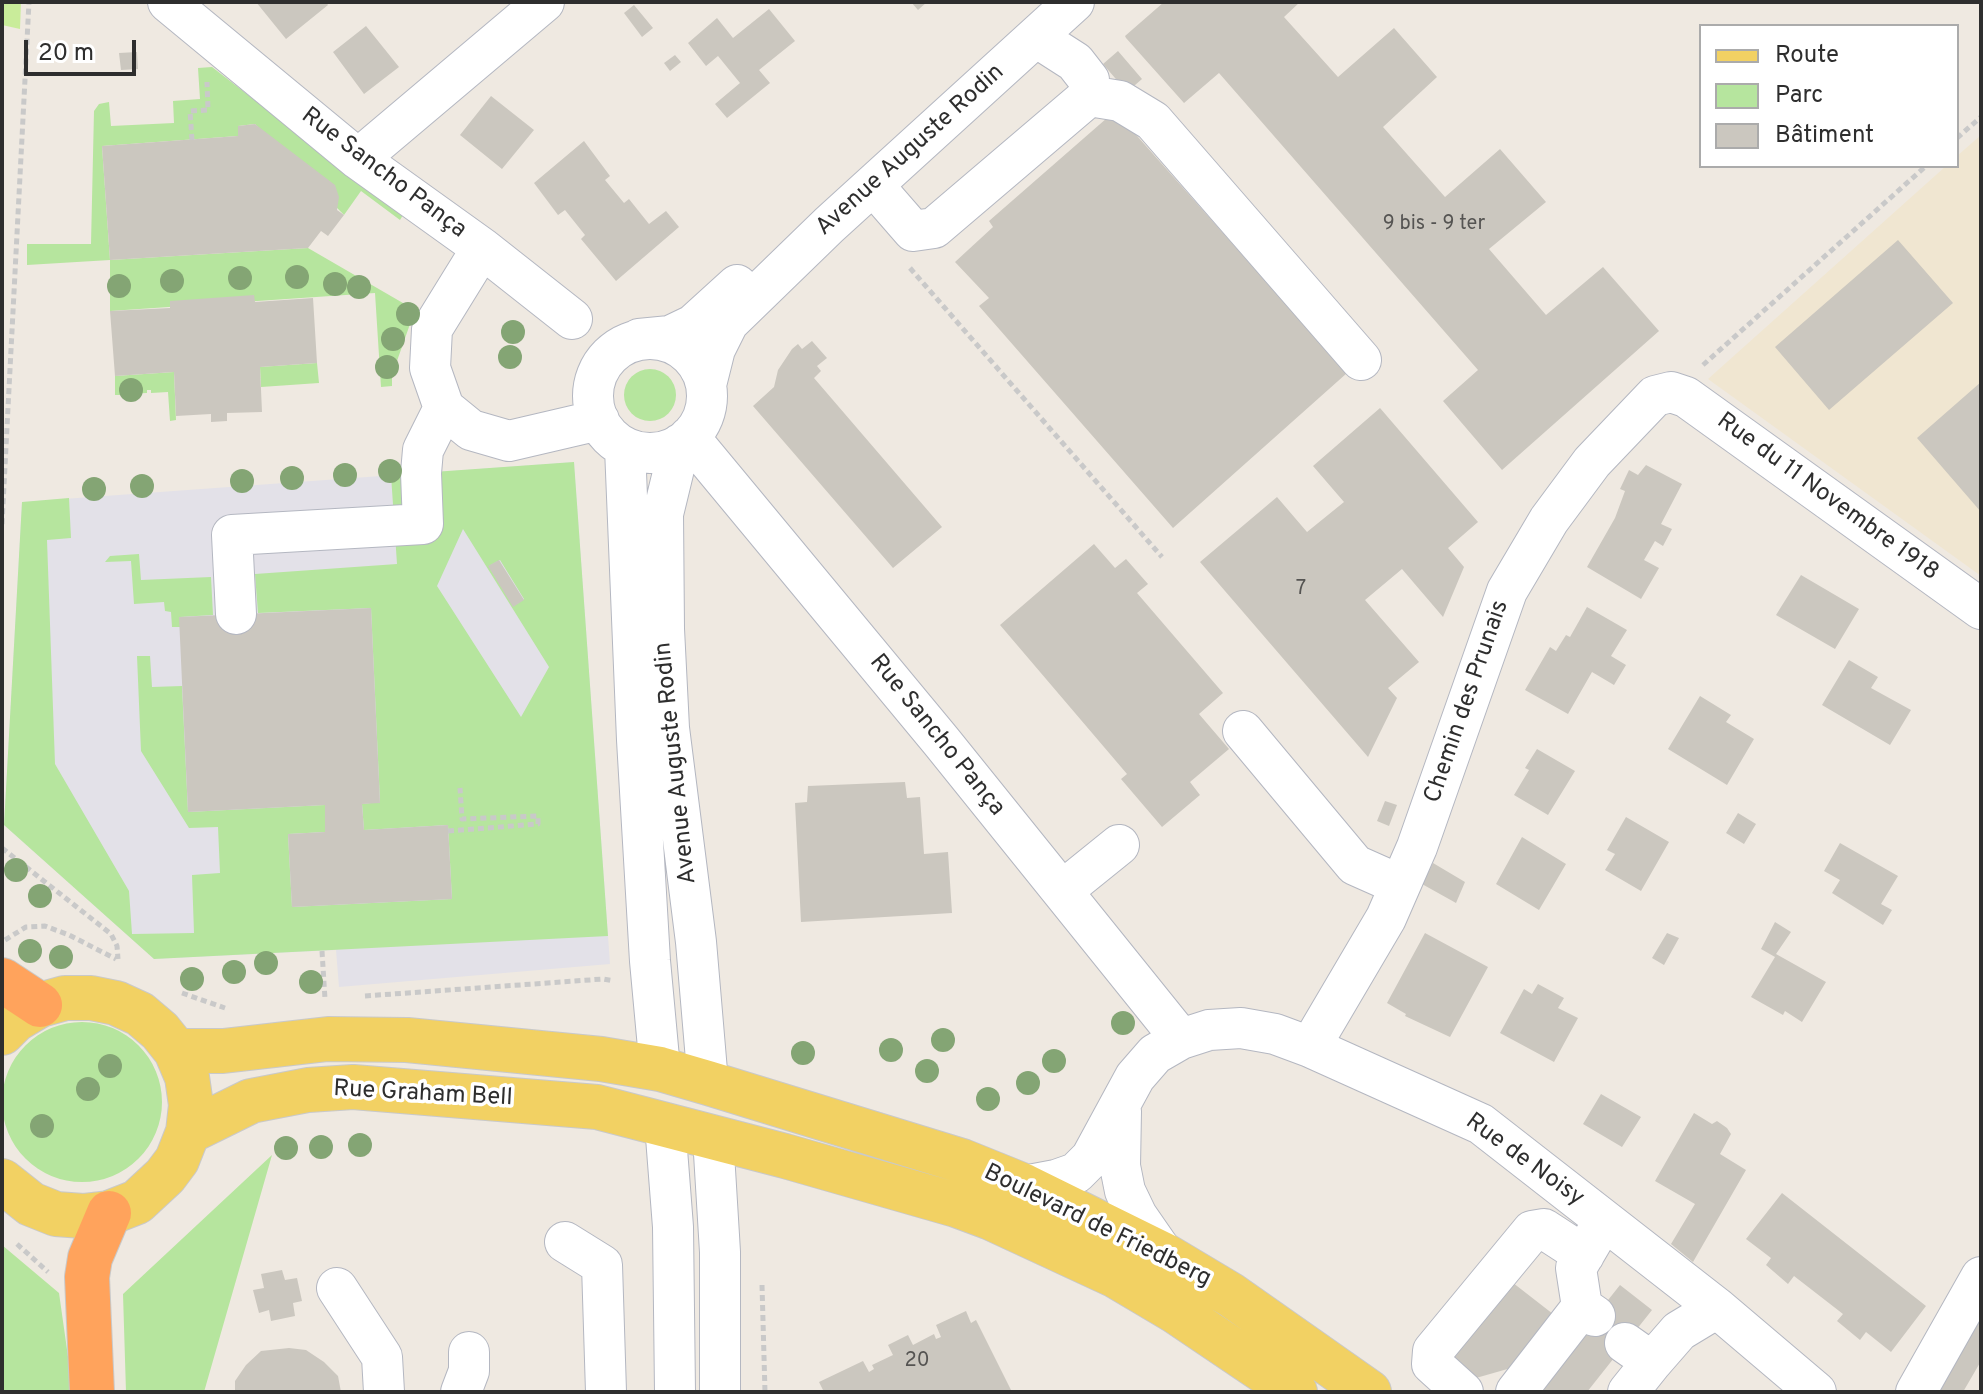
<!DOCTYPE html>
<html>
<head>
<meta charset="utf-8">
<style>
	body { margin:0 }
	#map { position:relative; width:1983px; height:1394px; overflow:hidden; background:#efe9e1; font-family:Overpass,sans-serif }
	canvas { display:block }
	.frame { position:absolute; inset:0; border:4px solid #2e2e2e; pointer-events:none }
	.legend { position:absolute; left:1699px; top:24px; width:260px; height:144px; box-sizing:border-box; background:#fff; border:2px solid #ababab; margin:0; padding:10px 14px; list-style:none; font-size:24px; color:#2e2e2e }
	.legend li { display:flex; align-items:center; gap:16px; height:40px }
	.legend b { width:40px; border:2px solid #ababab }
	.scale { position:absolute; left:24px; top:40px; width:112px; height:36px; box-sizing:border-box; border:4px solid #2e2e2e; border-top:0; padding-left:10px; font-size:24px; line-height:28px; white-space:nowrap; color:#2e2e2e; -webkit-text-stroke:6px #fff; paint-order:stroke }
</style>
</head>
<body>
<div id="map">
<canvas width="1983" height="1394"></canvas>
<div class="frame"></div>
<ul class="legend">
<li><b style="height:10px;background:#f2d163"></b>Route</li>
<li><b style="height:22px;background:#b6e59e"></b>Parc</li>
<li><b style="height:22px;background:#cbc7bf"></b>Bâtiment</li>
</ul>
<div class="scale">20 m</div>
</div>
<script>
const ctx = document.querySelector('canvas').getContext('2d');
ctx.lineJoin = 'round';
function paint(path, color) {
  ctx.fillStyle = color;
  ctx.fill(path, 'evenodd');
}
function toPath(rows) {
  const path = new Path2D();
  for (const r of rows) {
    if (r.length === 3) {
      path.moveTo(r[0] + r[2], r[1]);
      path.arc(r[0], r[1], r[2], 0, 2 * Math.PI);
      continue;
    }
    path.moveTo(r[0], r[1]);
    for (let i = 2; i < r.length; i += 2) path.lineTo(r[i], r[i + 1]);
  }
  return path;
}
function strokePath(path, color, width, dash) {
  ctx.strokeStyle = color;
  ctx.lineWidth = width;
  ctx.lineCap = dash ? 'butt' : 'round';
  ctx.setLineDash(dash || []);
  ctx.stroke(path);
}
function label(font, color, halo, rows, align = 'center') {
  ctx.font = font + ' Overpass,sans-serif';
  ctx.lineWidth = 7;
  ctx.setLineDash([]);
  ctx.textBaseline = 'middle';
  ctx.strokeStyle = halo;
  ctx.fillStyle = color;
  for (const [text, x, y, turn = 0] of rows) {
    ctx.save();
    ctx.translate(x, y);
    ctx.rotate((+turn || 0) * Math.PI / 180);
    ctx.textAlign = isNaN(turn) ? turn : align;
    if (halo) ctx.strokeText(text, 0, 0);
    ctx.fillText(text, 0, 0);
    ctx.restore();
  }
}
paint(toPath([
	[574,462,610,964,339,987,336,950,154,959,4,825,22,502]
]), '#e3e1e8');
paint(toPath([
	[1981,135,1981,576,1708,379,1946,166,1957,166,1957,156]
]), '#f0e6d1');
paint(toPath([
	[212,67,403,215,400,220,361,191,344,215,255,124,238,126,238,136,102,146,110,260,308,248,415,310,392,375,392,386,381,387,375,293,110,311,110,260,27,265,27,244,91,244,94,111,99,104,109,102,111,126,174,123,173,101,200,99,198,68],
	[317,363,319,383,261,387,260,367],
	[650,395,26],
	[174,372,176,420,170,421,168,392,151,393,151,390,147,390,147,393,125,394,125,391,121,391,121,395,115,395,115,376],
	[574,462,608,936,154,959,4,825,22,502,69,498,71,538,47,540,55,764,129,891,132,934,194,933,192,875,220,873,218,827,189,828,141,751,137,656,150,656,152,687,182,686,188,812,325,805,325,832,288,834,292,907,452,899,448,825,364,830,362,804,380,802,371,608,258,613,255,574,397,564,391,475],
	[463,529,549,667,521,717,437,586],
	[500,560,524,599,524,600,489,566],
	[139,554,141,580,211,577,213,615,180,617,180,627,172,627,171,612,165,611,164,602,134,604,131,561,105,562,110,556],
	[82,1102,80],
	[272,1155,204,1392,126,1392,123,1294],
	[2,1245,59,1293,73,1392,2,1392]
]), '#b6e59e');
paint(toPath([
	[2,2,21,2,20,29,2,25]
]), '#c9ec9a');
paint(toPath([
	[256,2,326,2,328,5,286,39],
	[911,2,927,2,918,10],
	[1164,2,1300,2,1284,17,1338,77,1394,28,1437,77,1383,127,1445,197,1500,149,1546,202,1489,249,1546,315,1603,267,1659,331,1502,470,1443,401,1478,370,1219,73,1184,103,1126,38,1125,36],
	[634,5,653,28,642,37,624,13],
	[769,9,795,41,759,70,770,83,727,118,715,104,740,83,718,56,706,66,688,43,717,18,733,38],
	[366,26,399,67,364,94,333,52],
	[1118,51,1142,79,1127,92,1103,64],
	[137,52,138,69,121,70,119,53],
	[675,55,681,62,670,71,664,63],
	[491,96,534,130,502,169,460,135],
	[1115,111,1347,373,1173,528,979,306,989,298,955,262,993,227,989,221],
	[255,124,335,185,339,197,337,210,344,215,328,236,321,231,308,248,110,260,102,146,238,136,238,126],
	[584,141,610,176,605,180,624,203,629,199,649,224,666,211,679,227,616,281,581,239,585,235,565,210,558,215,534,183],
	[1898,240,1953,303,1829,410,1775,347],
	[254,295,255,302,313,298,317,363,260,367,262,412,227,413,227,421,211,422,211,414,176,416,174,372,115,376,110,311,170,308,170,301],
	[812,341,827,358,817,366,821,371,814,378,942,527,893,568,753,406,774,387,778,370,792,349,798,344,802,349],
	[1981,382,1981,512,1917,438],
	[1380,408,1478,522,1448,548,1464,567,1443,617,1402,569,1365,600,1419,662,1388,688,1397,698,1368,757,1200,562,1277,497,1307,532,1344,502,1313,466],
	[1646,465,1682,484,1661,524,1672,529,1663,546,1655,541,1644,560,1659,568,1641,599,1587,567,1615,518,1625,491,1620,489,1629,470,1638,475],
	[1094,544,1115,568,1126,559,1148,584,1137,593,1223,693,1199,714,1229,749,1190,782,1200,795,1162,827,1121,779,1127,774,1000,625],
	[499,560,524,600,513,607,488,566],
	[1801,575,1859,609,1835,649,1776,615],
	[1587,607,1627,630,1611,656,1626,665,1614,685,1592,672,1568,714,1525,690,1550,647,1556,651,1566,635,1570,637],
	[371,608,380,803,362,804,364,830,448,825,452,899,292,907,288,834,325,832,325,805,188,812,179,617],
	[1849,660,1878,677,1871,688,1911,710,1890,745,1822,705],
	[1700,696,1731,715,1726,722,1754,739,1727,785,1668,749],
	[1537,749,1575,771,1548,815,1514,795,1529,770,1525,768],
	[905,782,907,798,920,797,924,854,948,852,952,913,801,922,795,803,807,802,808,786],
	[1385,801,1397,805,1389,826,1377,821],
	[1738,813,1756,824,1744,844,1726,833],
	[1626,817,1669,842,1641,891,1605,870,1615,854,1607,850],
	[1522,837,1566,864,1539,910,1496,884],
	[1840,843,1898,876,1881,904,1892,910,1883,925,1832,893,1840,880,1824,871],
	[1433,863,1465,882,1456,903,1422,884],
	[1775,922,1791,932,1776,954,1826,982,1802,1022,1785,1011,1783,1015,1751,997,1775,957,1761,949],
	[1425,933,1488,967,1450,1037,1405,1016,1406,1014,1387,1003],
	[1667,933,1679,938,1664,965,1652,958],
	[1538,984,1564,998,1558,1008,1578,1018,1554,1062,1500,1033,1524,989,1532,994],
	[1601,1094,1641,1117,1622,1147,1583,1124],
	[1694,1113,1712,1124,1717,1121,1727,1128,1731,1134,1720,1154,1746,1170,1693,1262,1671,1244,1695,1204,1655,1181],
	[1782,1193,1926,1306,1891,1352,1866,1332,1860,1340,1837,1321,1843,1314,1794,1276,1788,1284,1766,1265,1771,1258,1746,1239],
	[282,1270,285,1280,297,1278,302,1301,293,1303,295,1316,271,1321,269,1310,259,1313,253,1290,264,1288,261,1274],
	[1508,1279,1553,1314,1511,1368,1469,1380,1444,1361],
	[1620,1285,1652,1310,1587,1392,1535,1392],
	[1981,1303,1981,1361,1963,1392,1937,1392],
	[966,1311,971,1323,976,1320,1012,1392,824,1392,819,1382,863,1361,869,1372,874,1369,872,1365,893,1355,888,1345,908,1335,913,1345,934,1334,936,1339,941,1337,936,1325],
	[289,1348,306,1350,324,1362,338,1376,341,1392,235,1392,235,1381,246,1365,261,1351]
]), '#cbc7bf');
const minor = toPath([
	[168,2,358,159,482,248,432,329,430,368,444,408,471,430,509,441,599,420],
	[1089,96,1120,101,1153,121,1361,360],
	[358,159,544,2],
	[873,185,913,231,934,228,1089,96,1089,80,1075,62,1036,37],
	[482,248,572,319],
	[639,339,670,336,693,325,737,285],
	[650,396,57],
	[706,385,715,349,728,323,829,225,1074,2],
	[689,437,941,741,1181,1039],
	[680,444,663,514,664,629,669,728,696,942,708,1083],
	[625,448,637,740,650,961,660,1069],
	[236,614,232,535,423,524,421,473,423,450,444,408],
	[1243,731,1355,865,1400,885],
	[1062,891,1119,845],
	[1310,1047,1386,918,1417,847,1507,591,1549,520,1592,462,1655,396,1671,392,1686,397,1981,609],
	[1121,1111,1120,1166,1125,1191,1137,1216,1164,1255],
	[665,1124,673,1227,675,1392],
	[713,1137,720,1252,720,1392],
	[1024,1186,1056,1180,1076,1173,1091,1158,1135,1077,1155,1054,1181,1039,1209,1030,1241,1028,1275,1034,1310,1047,1481,1124,1717,1308,1816,1392],
	[565,1242,602,1265,606,1392],
	[337,1288,382,1357,384,1392],
	[1595,1316,1582,1307,1576,1268,1596,1234],
	[1625,1343,1652,1362,1679,1331,1717,1308],
	[461,1392,469,1371,469,1352],
	[1463,1392,1432,1364,1433,1351,1532,1231,1544,1229,1584,1255],
	[1516,1392,1582,1307],
	[1628,1392,1652,1362],
	[1916,1392,1981,1277]
]);
const major = toPath([
	[2,1033,15,1020,40,1005,65,998,91,998,116,1003,140,1014,160,1031,176,1051,187,1077,191,1105,188,1132,177,1160,165,1176,137,1202,109,1213,83,1216,56,1214,31,1204,2,1181],
	[176,1051,223,1051,328,1039,407,1040,601,1059,660,1069,708,1083,962,1161,1024,1186,1164,1255,1231,1295,1369,1392],
	[188,1132,251,1101,308,1090,353,1087,597,1107,785,1156,956,1205,991,1218,1116,1276,1175,1311,1295,1392]
]);
const highway = toPath([
	[2,980,40,1005],
	[92,1392,87,1277,90,1258,109,1213]
]);
strokePath(minor, '#b4b7c1', 42);
strokePath(major, '#c9c9c9', 46);
strokePath(highway, '#c9c9c9', 46);
strokePath(toPath([
	[1957,138,1981,117],
	[192,140,190,111,208,110,207,82],
	[910,268,1162,557],
	[1703,365,1926,166],
	[2,524,29,2],
	[448,831,538,824,538,816,462,819,460,788],
	[2,848,111,934,117,946,118,959],
	[5,940,26,927,45,926,69,935,116,959],
	[322,951,325,999],
	[182,993,225,1008],
	[365,996,603,979,614,981],
	[17,1244,48,1272],
	[762,1285,765,1392]
]), '#c9c9c9', 5, [6, 4]);
strokePath(minor, '#fff', 40);
strokePath(major, '#f2d163', 44);
strokePath(highway, '#ffa35c', 44);
ctx.fillStyle = '#84a574';
for (const [x, y] of [
	[297,277],
	[240,278],
	[172,281],
	[335,284],
	[119,286],
	[359,287],
	[408,314],
	[513,332],
	[393,339],
	[510,357],
	[387,367],
	[131,390],
	[390,471],
	[345,475],
	[292,478],
	[242,481],
	[142,486],
	[94,489],
	[16,870],
	[40,896],
	[30,951],
	[61,957],
	[266,963],
	[234,972],
	[192,979],
	[311,982],
	[1123,1023],
	[943,1040],
	[891,1050],
	[803,1053],
	[1054,1061],
	[110,1066],
	[927,1071],
	[1028,1083],
	[88,1089],
	[988,1099],
	[42,1126],
	[360,1145],
	[321,1147],
	[286,1148]
]) {
  ctx.beginPath();
  ctx.arc(x, y, 12, 0, 2 * Math.PI);
  ctx.fill();
}
label('20px', '#555452', null, [
	["9 bis - 9 ter",1434,225],
	["7",1301,590],
	["20",917,1362]
]);
label('24px', '#2e2e2e', '#fff', [
	["Avenue Auguste Rodin",911,151,-42],
	["Rue Sancho Pança",383,174,37],
	["Rue du 11 Novembre 1918",1827,498,36],
	["Chemin des Prunais",1468,702,-71],
	["Rue Sancho Pança",936,736,51],
	["Avenue Auguste Rodin",677,763,-96],
	["Rue Graham Bell",423,1095,3],
	["Rue de Noisy",1524,1161,36],
	["Boulevard de Friedberg",1097,1227,26]
]);
</script>
</body>
</html>
